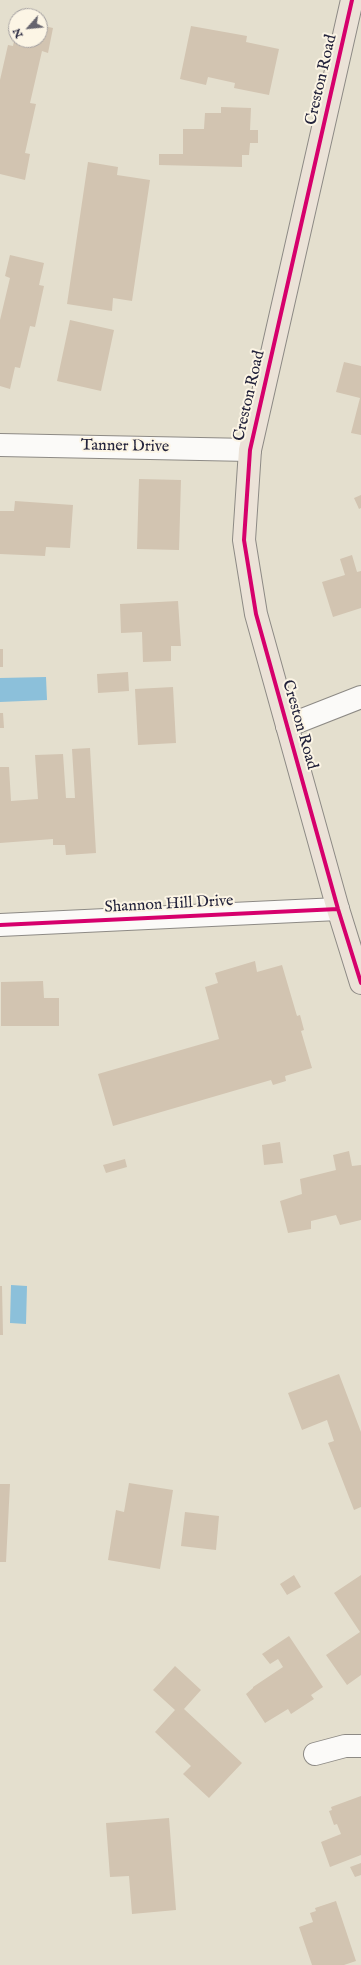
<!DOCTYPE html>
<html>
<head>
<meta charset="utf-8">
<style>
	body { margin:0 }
	#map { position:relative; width:361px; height:1965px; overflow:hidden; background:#e4dfce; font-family:"IM FELL English",serif }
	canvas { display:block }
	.north { position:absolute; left:8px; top:8px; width:40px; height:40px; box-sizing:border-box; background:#fcf5e5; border:1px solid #a5a1a1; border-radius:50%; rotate:243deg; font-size:11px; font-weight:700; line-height:16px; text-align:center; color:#22223b }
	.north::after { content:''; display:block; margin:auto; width:14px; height:18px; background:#66646e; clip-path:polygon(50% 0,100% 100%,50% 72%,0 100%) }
</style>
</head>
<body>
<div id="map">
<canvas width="361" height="1965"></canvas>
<div class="north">N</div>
</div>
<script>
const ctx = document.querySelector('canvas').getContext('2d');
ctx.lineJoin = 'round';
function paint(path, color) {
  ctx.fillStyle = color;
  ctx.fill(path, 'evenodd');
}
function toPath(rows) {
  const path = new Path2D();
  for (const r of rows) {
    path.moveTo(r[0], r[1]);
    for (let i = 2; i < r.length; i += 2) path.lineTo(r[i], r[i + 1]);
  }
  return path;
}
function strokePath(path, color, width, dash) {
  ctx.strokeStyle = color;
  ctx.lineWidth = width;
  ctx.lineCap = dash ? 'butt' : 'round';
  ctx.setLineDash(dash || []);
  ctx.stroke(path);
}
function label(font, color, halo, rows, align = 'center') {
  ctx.font = font + ' "IM FELL English",serif';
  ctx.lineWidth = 4;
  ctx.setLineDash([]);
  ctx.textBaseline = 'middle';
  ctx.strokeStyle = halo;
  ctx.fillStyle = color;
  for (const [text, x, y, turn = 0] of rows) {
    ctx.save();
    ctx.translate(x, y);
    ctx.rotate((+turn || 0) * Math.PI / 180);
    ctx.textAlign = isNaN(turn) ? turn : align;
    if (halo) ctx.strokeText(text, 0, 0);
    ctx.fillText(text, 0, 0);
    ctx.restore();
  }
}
paint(toPath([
	[46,677,47,700,0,702,0,678],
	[11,1285,27,1286,26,1324,10,1323]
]), '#8cc0da');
paint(toPath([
	[40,25,53,28,48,53,42,51,30,103,36,104,25,153,30,154,25,180,0,174,0,80,8,45,13,46,15,36,16,40,40,40],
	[191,26,247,36,246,42,279,49,269,95,234,88,235,83,208,77,206,85,180,79],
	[221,107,251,108,250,130,258,130,258,143,250,143,249,155,242,155,242,167,159,165,159,154,183,154,183,129,204,129,205,113,221,113],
	[88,162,118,167,117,175,150,180,132,301,113,298,112,311,67,304],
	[10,255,44,263,39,285,44,286,35,327,30,326,20,368,15,367,10,389,0,386,0,320,10,278,5,276],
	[70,320,114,330,101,391,57,381],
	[344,362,361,366,361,435,351,433,360,398,336,392],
	[139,479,181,480,179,550,137,549],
	[361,495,361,508,359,509,354,498],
	[15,501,73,505,70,548,46,547,45,556,0,554,0,511,14,511],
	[352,555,357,572,361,571,361,608,333,617,322,582,345,575,340,559],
	[178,601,181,646,171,646,171,661,143,662,142,632,121,633,120,604],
	[0,649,3,649,3,667,0,667],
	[128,672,129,691,98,693,97,674],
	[173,687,176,743,138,745,135,689],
	[0,713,3,713,4,728,0,728],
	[90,748,96,853,66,855,65,845,53,845,53,839,0,843,0,767,9,767,11,801,38,799,35,755,63,754,66,798,75,798,72,749],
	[255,961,257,972,282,965,297,1016,300,1015,304,1030,301,1031,312,1068,285,1076,286,1081,273,1085,271,1080,113,1126,98,1074,219,1039,205,987,218,983,215,973],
	[43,981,44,998,59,998,59,1026,1,1026,1,982],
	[280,1142,283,1163,264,1165,262,1145],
	[349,1151,352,1166,361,1165,361,1220,340,1225,336,1215,311,1221,311,1229,288,1233,280,1201,302,1194,300,1179,336,1170,333,1155],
	[125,1159,127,1167,106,1173,103,1165],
	[0,1286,2,1286,3,1335,0,1335],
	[339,1374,361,1432,361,1507,354,1510,328,1443,334,1441,327,1420,302,1430,288,1393],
	[129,1483,173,1490,160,1569,108,1560,116,1510,124,1512],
	[0,1484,10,1484,6,1562,0,1562],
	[185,1512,219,1516,216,1550,181,1546],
	[294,1575,301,1587,287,1595,280,1584],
	[361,1575,361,1675,347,1685,326,1655,360,1632,334,1593],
	[289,1636,323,1687,311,1695,314,1699,291,1714,288,1709,265,1723,246,1694,253,1688,253,1687,283,1667,278,1659,270,1664,262,1654],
	[175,1666,201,1690,184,1709,242,1763,209,1798,183,1774,191,1766,155,1732,175,1710,153,1690],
	[361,1796,361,1855,330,1867,321,1842,341,1834,337,1824,334,1825,329,1811,332,1810,331,1807],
	[169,1818,176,1910,132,1914,129,1876,110,1877,106,1823],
	[361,1863,361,1875,355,1877,350,1867],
	[336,1901,356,1961,344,1965,312,1965,299,1927,313,1922,310,1913,316,1911,315,1908]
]), '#d2c4b1');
const minor = toPath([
	[0,445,250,450],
	[287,726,361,697],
	[0,925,338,909],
	[315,1754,345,1746,361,1746]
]);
const major = toPath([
	[352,0,250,450,244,540,256,614,338,909,361,983]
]);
strokePath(minor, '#8d8a85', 24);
strokePath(major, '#8d8a85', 24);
strokePath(minor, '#fbfaf8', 22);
strokePath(major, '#ebe2d7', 22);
strokePath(toPath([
	[352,0,250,450,244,540,256,614,338,909,361,983],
	[0,925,338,909]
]), '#d6006c', 4);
label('16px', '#22223b', '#fcf5e5', [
	["Creston Road",322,80,-77],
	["Creston Road",250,396,-77],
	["Tanner Drive",125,447,1],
	["Creston Road",299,725,74],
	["Shannon Hill Drive",169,905,-3]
]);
</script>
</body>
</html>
